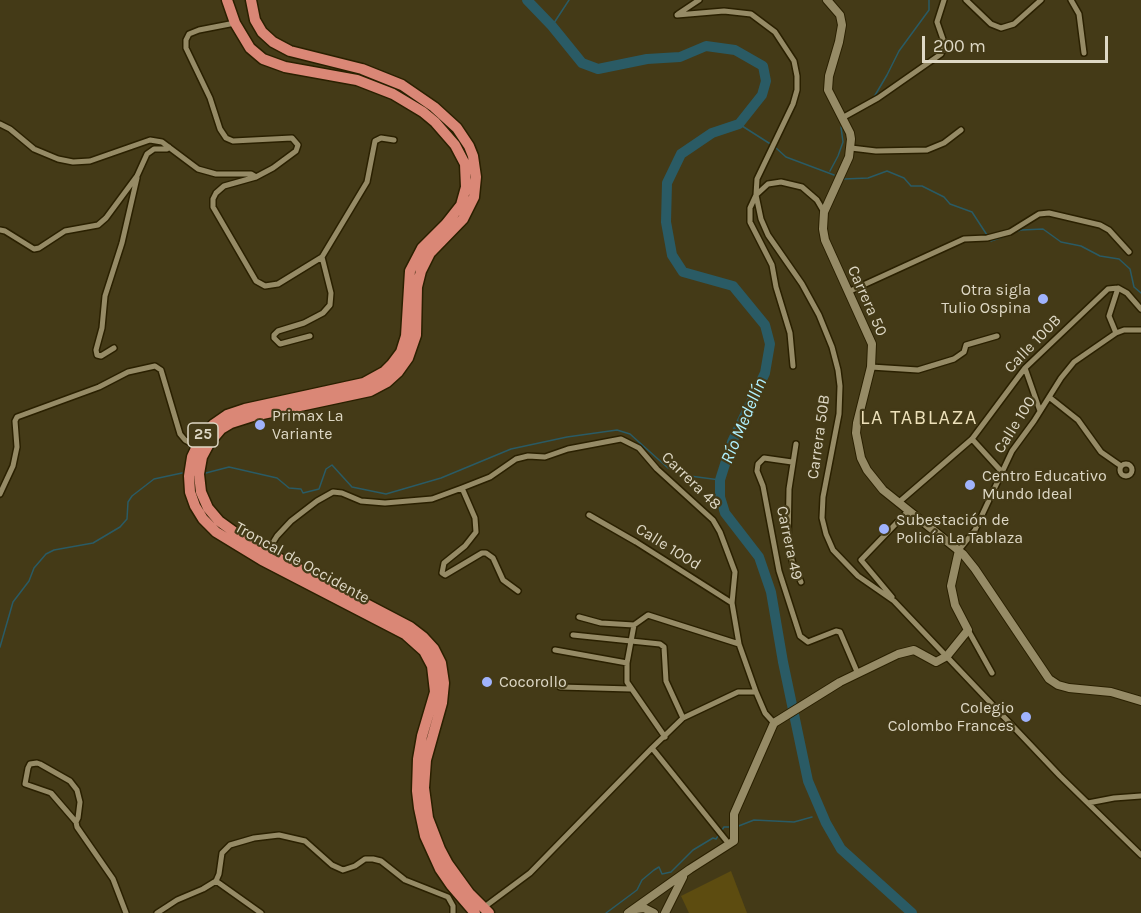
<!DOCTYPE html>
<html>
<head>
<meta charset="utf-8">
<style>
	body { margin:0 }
	#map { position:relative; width:1141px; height:913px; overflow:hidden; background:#443a17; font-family:Karla,sans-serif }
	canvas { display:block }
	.scale { position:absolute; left:922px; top:36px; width:186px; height:27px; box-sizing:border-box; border:3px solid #ded8c5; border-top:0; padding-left:8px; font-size:18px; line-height:21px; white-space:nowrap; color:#ded8c5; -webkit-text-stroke:4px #443a17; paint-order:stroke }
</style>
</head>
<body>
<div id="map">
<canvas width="1141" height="913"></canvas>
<div class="scale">200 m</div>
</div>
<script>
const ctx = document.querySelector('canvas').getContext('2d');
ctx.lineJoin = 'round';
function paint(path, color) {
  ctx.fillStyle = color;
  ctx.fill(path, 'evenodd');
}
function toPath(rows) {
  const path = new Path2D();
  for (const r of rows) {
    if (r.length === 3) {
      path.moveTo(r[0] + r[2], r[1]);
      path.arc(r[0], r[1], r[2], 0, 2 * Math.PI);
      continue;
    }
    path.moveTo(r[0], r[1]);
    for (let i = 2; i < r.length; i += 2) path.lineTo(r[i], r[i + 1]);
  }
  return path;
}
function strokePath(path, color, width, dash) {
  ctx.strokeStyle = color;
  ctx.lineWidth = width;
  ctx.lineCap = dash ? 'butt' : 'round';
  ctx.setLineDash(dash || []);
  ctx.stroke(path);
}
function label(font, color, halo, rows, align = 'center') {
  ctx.font = font + ' Karla,sans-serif';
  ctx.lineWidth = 4.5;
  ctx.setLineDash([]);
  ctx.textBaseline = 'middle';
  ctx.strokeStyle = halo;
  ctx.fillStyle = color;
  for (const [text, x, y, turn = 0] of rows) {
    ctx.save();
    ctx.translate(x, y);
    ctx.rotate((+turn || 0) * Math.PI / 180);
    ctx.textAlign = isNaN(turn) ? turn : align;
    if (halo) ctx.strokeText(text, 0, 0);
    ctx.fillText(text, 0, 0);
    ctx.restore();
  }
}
paint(toPath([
	[731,871,747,913,689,913,681,896]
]), '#5d4c10');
strokePath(toPath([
	[552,26,569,0],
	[874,97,887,75,899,51,929,10,929,0],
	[739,124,772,145],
	[776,148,786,157,834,175],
	[830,171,838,156,843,142,841,127],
	[844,179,868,178,887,171,904,178,911,186,922,186,944,197,950,204,972,212,987,235],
	[1015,232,1021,230,1043,229,1061,242,1081,246,1100,256,1119,259,1130,269,1134,287,1141,293],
	[990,239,991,241,1005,236],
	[202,474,229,467,277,478,289,488,301,489,303,493,319,489,326,469,332,465,352,487,386,494,441,478,511,449,567,437,617,430,630,434,668,468,690,476,720,480],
	[0,647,13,602,29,581,34,568,46,554,54,550,93,543,120,527,127,519,128,502,132,496,154,479,182,473],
	[736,827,754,820,794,822,812,817],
	[606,913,637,890,642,880,654,870,659,867,662,874,671,872,693,850,713,838,716,839,724,827,731,827]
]), '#2a5b65', 1.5);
strokePath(toPath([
	[527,0,552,26,582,63,598,69,647,59,680,57,706,46,735,50,763,66,766,81,762,95,739,124,712,133,681,154,667,183,666,222,672,255,683,272,733,286,765,325,770,344,765,373,732,442,720,480,720,497,725,513,759,557,771,592,783,662,808,781,826,823,841,849,912,913]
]), '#2a5b65', 10);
const street = toPath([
	[966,0,991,24,1001,28,1014,24,1041,0],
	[1071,0,1079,14,1084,53],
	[678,14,699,0],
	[677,15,724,11,751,14,775,32,794,61,797,76,797,90,793,104,757,179,756,195,761,219,768,235,802,284,819,315,832,347,838,370,840,386,839,414,823,497,822,518,826,534,833,550,858,576,894,601,1060,776,1141,855],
	[235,23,199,30,189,34,186,40,186,48,210,98,220,129,226,138,233,141,292,138,298,145,296,151,273,168,256,177,224,186,216,193,213,199,213,207,256,281,265,286,278,284,322,257,367,182,375,141,381,138,394,140],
	[842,118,878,98,941,54,945,45,937,22,944,0],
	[0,124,10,129,34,149,58,159,73,162,90,161,150,140,162,142,198,169,216,174,251,174,256,177],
	[851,148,876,151,927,150,944,143,961,130],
	[0,230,5,231,34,249,39,248,65,231,98,225,106,218,137,176,147,154,154,149,167,149,169,147],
	[1118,288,1127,293,1141,309],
	[848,292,964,239,987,238,1010,232,1039,214,1049,213,1100,225,1109,230,1129,252],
	[1116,333,1109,316,1118,288],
	[310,336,280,344,274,338,274,335,278,331,304,323,323,313,330,305,331,293,322,257],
	[114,348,101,356,97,355,96,350,102,328,105,296,122,243,137,178],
	[793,366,790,333,776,287,772,265,750,222,750,208,756,195,768,184,781,182,802,187,817,200,824,212],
	[871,367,918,370,954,359,964,352,966,345,997,336],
	[1025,368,1040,411],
	[1049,397,1078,420,1101,452,1121,466],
	[972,439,1002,472],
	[796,444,789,489,788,544,793,564,801,582],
	[792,462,764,458,758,464,757,471,763,486,779,571,800,636,808,642,836,631,840,632,858,674],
	[1126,470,6],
	[0,494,13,466,17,447,15,421,17,417,99,387,128,372,155,366,161,370,180,434,185,440,196,446],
	[898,503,972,439,1025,368,1108,289,1118,288],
	[589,515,636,542,732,603],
	[959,550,975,530,1012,451,1034,421,1061,378,1074,362,1116,333,1124,330,1141,330],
	[267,552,277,536,291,521,317,501,333,492,342,493,361,501,385,503,432,499,462,488],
	[518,591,503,580,493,558,486,553,482,553,445,575,442,573,444,563,465,546,476,532,475,518,462,488,490,477,516,459,528,456,545,457,568,449,621,439,639,448,657,469,713,520,720,532,735,572,732,603,739,644,756,692,765,713,774,723],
	[892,597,861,560,908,511],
	[579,617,601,623,634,625],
	[968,630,992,673],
	[573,635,660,644,664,647,666,681,683,718],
	[555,650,627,663],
	[560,687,631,689],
	[665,737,627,682,627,663,634,625,648,615,739,644],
	[652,748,683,718,738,692,756,692],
	[1088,803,1114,798,1141,796],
	[76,822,51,793,25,784,28,768,30,764,37,763,40,764,70,781,77,790,80,802,78,818,76,822,77,827,113,879,126,913],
	[216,881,261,913],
	[483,908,530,873,652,748,729,844],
	[157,913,177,900,203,889,216,881,219,874,222,853,230,845,254,838,279,835,305,841,332,865,343,870,355,866,365,859,373,859,381,861,405,880,448,897,453,906,453,913]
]);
const secondary = toPath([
	[827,0,840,15,842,25,839,42,829,76,828,90,850,133,851,139,849,157,824,212,823,229,825,240,872,344,871,367,857,423,856,433,861,458,867,470,883,490,963,554,975,569,1049,679,1058,685,1069,688,1111,692,1141,701],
	[636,909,644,908,654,913],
	[628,913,690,869,734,841,734,814,774,723,840,682,898,654,914,650,936,662,947,656,968,630,955,605,951,586,959,550],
	[665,913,683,877]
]);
const highway = toPath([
	[227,0,235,23,250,48,263,59,285,67,357,80,393,94,423,112,435,122,455,145,465,164,466,187,461,205,446,224,422,248,410,271,406,336,401,352,392,364,384,372,364,383,245,409,227,415,214,424,201,438,192,457,189,476,190,492,195,506,203,519,216,532,262,560,405,634,424,651,432,666,435,692,422,736,418,759,417,791,419,808,425,836,440,869,451,885,475,913],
	[251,0,255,20,262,32,273,42,290,51,362,69,402,85,434,107,457,128,469,146,473,156,476,177,474,197,463,219,430,253,421,271,417,287,416,335,408,358,398,372,387,382,370,391,253,416,231,423,221,429,210,442,202,457,199,474,201,492,208,508,219,521,237,534,257,547,410,627,423,637,434,649,441,663,444,683,442,703,426,760,424,788,428,818,440,849,448,864,469,893,489,913]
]);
strokePath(street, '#2a2000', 8);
strokePath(secondary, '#2a2000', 10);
strokePath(highway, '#2a2000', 13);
strokePath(street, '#968b66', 5);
strokePath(secondary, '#968b66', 8);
strokePath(highway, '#da8776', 10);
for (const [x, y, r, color] of [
	[1043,299,6,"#a0b3fd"],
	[260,425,6,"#a0b3fd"],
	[970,485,6,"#a0b3fd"],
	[884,529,6,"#a0b3fd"],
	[487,682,6,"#a0b3fd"],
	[1026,717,6,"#a0b3fd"]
]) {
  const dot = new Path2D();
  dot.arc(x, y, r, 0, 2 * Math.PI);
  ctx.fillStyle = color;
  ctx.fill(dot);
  strokePath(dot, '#443a17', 2);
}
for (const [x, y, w] of [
	[203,435,30]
]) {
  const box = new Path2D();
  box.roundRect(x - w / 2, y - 12, w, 24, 4.5);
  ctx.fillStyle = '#443a17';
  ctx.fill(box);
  strokePath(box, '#ded8c5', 1.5);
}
label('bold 15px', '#ded8c5', null, [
	["25",203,435]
]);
label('16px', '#ded8c5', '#443a17', [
	["Otra sigla",1031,290,"right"],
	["Tulio Ospina",1031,308,"right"],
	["Primax La",272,416],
	["Variante",272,434],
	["Centro Educativo",982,476],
	["Mundo Ideal",982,494],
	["Subestación de",896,520],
	["Policía La Tablaza",896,538],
	["Cocorollo",499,682],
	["Colegio",1014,708,"right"],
	["Colombo Frances",1014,726,"right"]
], 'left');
label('16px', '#ded8c5', '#443a17', [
	["Carrera 50",867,301,66],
	["Calle 100B",1033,344,-46],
	["Calle 100",1015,425,-58],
	["Carrera 50B",819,437,-82],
	["Carrera 48",691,481,44],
	["Carrera 49",789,543,78],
	["Calle 100d",668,547,32],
	["Troncal de Occidente",302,563,29]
]);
label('italic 18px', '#b0f1ff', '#443a17', [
	["Río Medellín",744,421,-67]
]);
ctx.letterSpacing = '1.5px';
label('20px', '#ede1ba', '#443a17', [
	["LA TABLAZA",919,418]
]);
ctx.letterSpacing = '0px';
</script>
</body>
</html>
